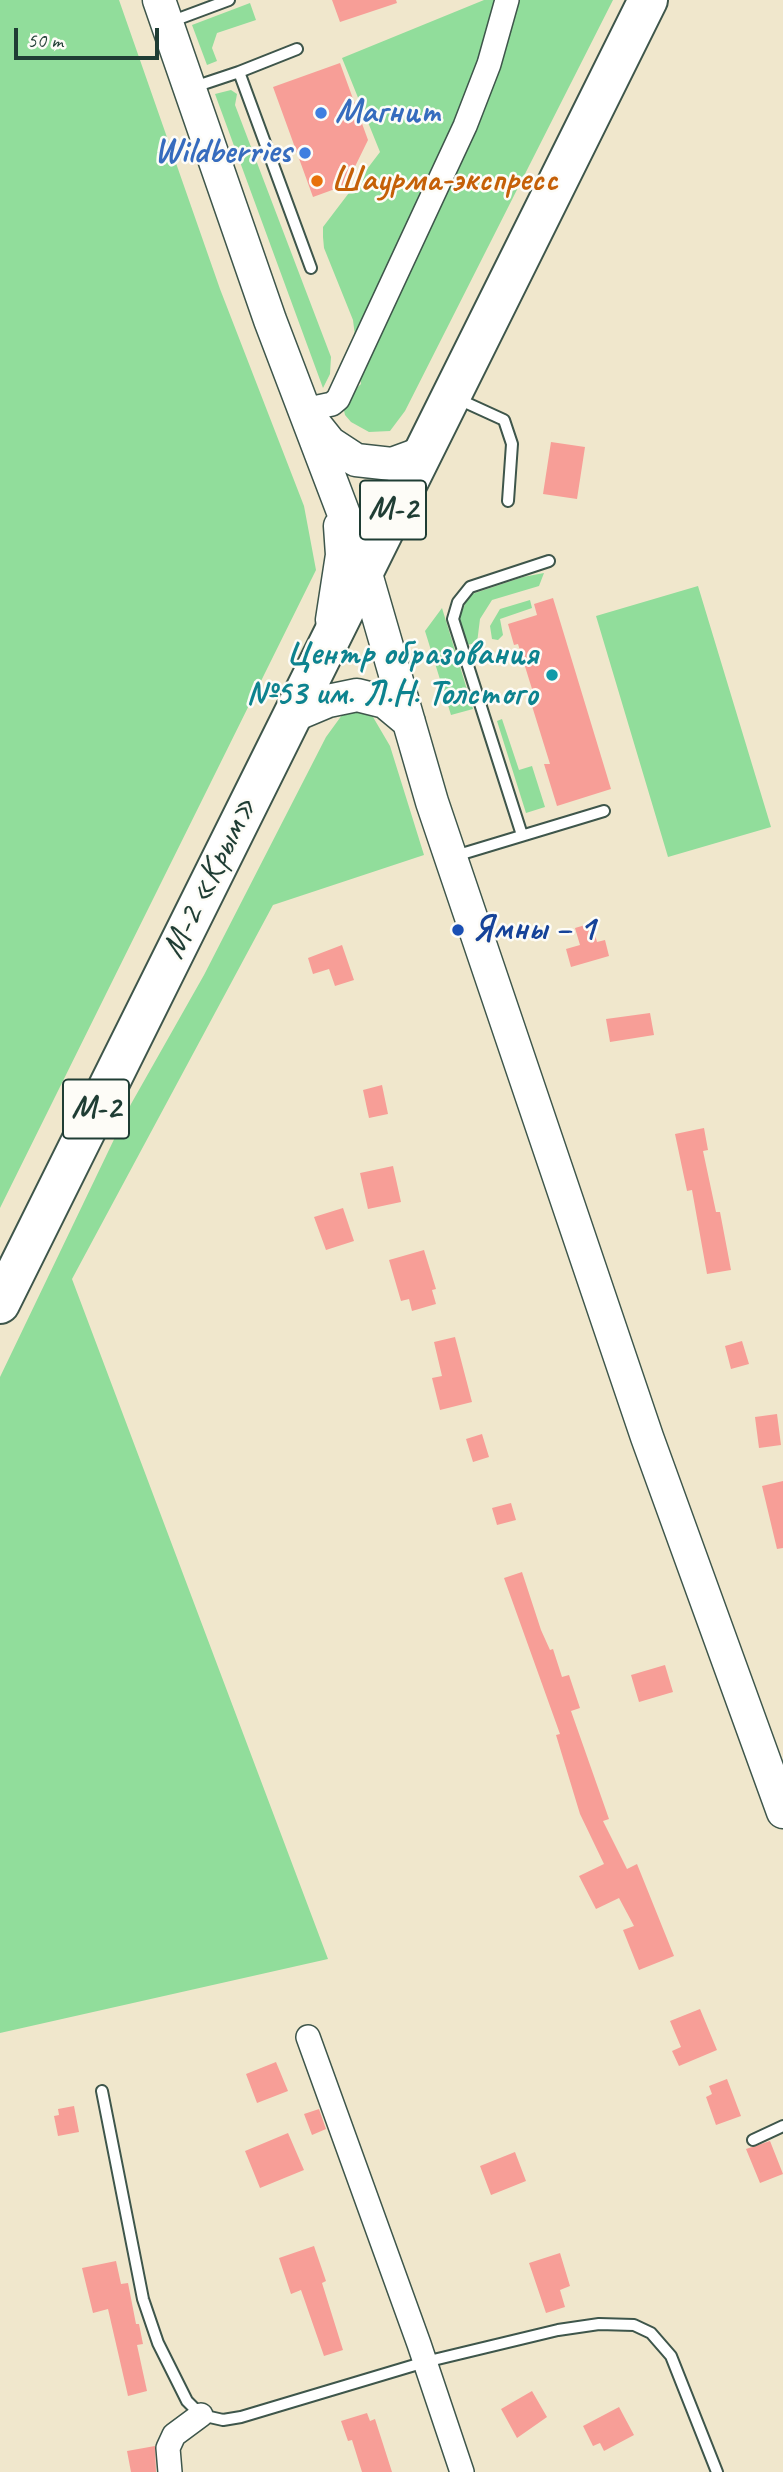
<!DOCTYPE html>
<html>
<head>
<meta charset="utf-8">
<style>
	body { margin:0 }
	#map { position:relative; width:783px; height:2472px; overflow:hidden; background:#f0e7cc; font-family:Caveat,sans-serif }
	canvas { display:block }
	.scale { position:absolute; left:14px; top:28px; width:145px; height:32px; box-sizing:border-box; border:4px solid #1f3d34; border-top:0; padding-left:9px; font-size:21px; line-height:24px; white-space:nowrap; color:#1f3d34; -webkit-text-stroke:5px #fdfcf7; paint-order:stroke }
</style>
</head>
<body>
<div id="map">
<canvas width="783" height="2472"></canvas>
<div class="scale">50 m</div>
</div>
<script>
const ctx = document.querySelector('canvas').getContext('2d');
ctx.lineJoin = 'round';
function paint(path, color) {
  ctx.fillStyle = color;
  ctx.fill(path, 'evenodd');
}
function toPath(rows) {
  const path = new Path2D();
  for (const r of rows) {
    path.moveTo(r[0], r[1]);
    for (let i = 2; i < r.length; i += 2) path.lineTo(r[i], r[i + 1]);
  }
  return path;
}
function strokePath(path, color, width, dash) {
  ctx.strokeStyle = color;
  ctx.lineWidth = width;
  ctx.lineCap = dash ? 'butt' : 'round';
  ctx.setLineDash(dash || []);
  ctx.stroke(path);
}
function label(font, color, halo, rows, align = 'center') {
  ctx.font = font + ' Caveat,sans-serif';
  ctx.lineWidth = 5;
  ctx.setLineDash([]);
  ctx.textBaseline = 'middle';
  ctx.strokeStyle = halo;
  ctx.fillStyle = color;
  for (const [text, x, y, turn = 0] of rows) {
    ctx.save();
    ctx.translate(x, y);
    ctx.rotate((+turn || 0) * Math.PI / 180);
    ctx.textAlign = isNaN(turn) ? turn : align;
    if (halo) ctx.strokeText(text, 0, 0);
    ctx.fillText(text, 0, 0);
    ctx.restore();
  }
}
paint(toPath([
	[0,0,119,0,220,289,304,506,316,570,0,1208],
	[484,0,613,0,405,411,390,431,369,432,351,422,345,415,343,406,347,397,361,384,353,320,324,248,323,237,323,227,380,152,342,58],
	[250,3,256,20,217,33,212,48,217,61,207,65,192,25],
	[231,90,237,94,235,105,331,357,330,374,323,388,215,94],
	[544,573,539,586,492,600,480,619,477,643,466,645,459,618,469,595,523,577],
	[698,586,771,827,668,857,596,616],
	[530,600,532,608,500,619,503,635,498,640,492,639,490,626,500,609],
	[442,608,473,709,451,715,425,631],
	[357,712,373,717,390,746,424,855,273,905,72,1279,328,1959,0,2033,0,1377,131,1104,204,975,326,737,342,715],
	[502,719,519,770,532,766,545,807,526,813,497,721]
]), '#91dd9b');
paint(toPath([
	[332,0,396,0,397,3,340,22],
	[340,63,368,140,346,185,313,197,273,87],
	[551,442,585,447,577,499,543,494],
	[553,598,611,789,557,806,544,764,550,764,532,706,537,705,518,644,514,645,508,624,537,615,534,604],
	[592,923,597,942,605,940,609,956,571,967,566,949,580,945,575,928],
	[342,945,354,980,335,986,329,969,313,974,308,958],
	[650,1013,654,1035,610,1042,606,1019],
	[382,1085,388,1114,369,1118,363,1090],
	[704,1128,708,1150,703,1151,716,1212,720,1212,731,1270,707,1274,692,1190,687,1191,675,1134],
	[393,1166,401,1202,368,1209,360,1173],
	[343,1208,354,1241,326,1250,314,1217],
	[424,1250,436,1289,432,1290,436,1304,412,1311,409,1299,401,1301,389,1260],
	[455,1337,472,1402,440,1410,432,1378,442,1376,434,1342],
	[742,1341,749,1364,731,1369,725,1346],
	[777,1414,781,1445,759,1448,755,1417],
	[482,1434,489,1457,473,1462,466,1439],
	[783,1481,783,1548,777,1549,762,1486],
	[511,1503,516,1520,497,1525,492,1508],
	[522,1572,541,1630,550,1650,553,1649,562,1677,569,1675,580,1708,571,1711,609,1819,603,1821,627,1869,637,1864,674,1956,639,1970,623,1930,634,1926,619,1898,596,1909,579,1876,604,1864,580,1814,556,1735,560,1734,504,1578],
	[665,1665,673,1692,639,1702,631,1675],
	[700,2009,717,2050,679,2066,672,2051,681,2047,670,2021],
	[276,2062,288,2091,257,2103,246,2074],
	[727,2079,741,2116,716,2125,706,2097,712,2094,709,2086],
	[74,2106,79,2132,58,2136,54,2116,59,2115,58,2109],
	[319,2109,326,2129,312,2135,304,2114],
	[288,2133,304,2170,260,2188,245,2151],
	[770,2141,783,2174,760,2183,746,2149],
	[515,2152,526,2181,491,2195,480,2166],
	[314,2246,326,2281,322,2283,343,2350,324,2356,301,2290,291,2294,279,2258],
	[560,2253,570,2286,560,2290,565,2307,546,2313,529,2263],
	[116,2261,121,2284,128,2283,136,2324,139,2324,143,2344,137,2345,147,2391,128,2396,108,2309,93,2313,82,2268],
	[532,2391,547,2417,517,2438,501,2409],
	[619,2407,634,2435,604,2451,600,2443,593,2446,583,2426],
	[367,2413,370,2421,375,2419,392,2472,362,2472,352,2440,348,2441,341,2421],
	[155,2446,156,2472,131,2472,127,2451]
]), '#f79e97');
const lane = toPath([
	[170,22,229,0],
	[239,72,297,49],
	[191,88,239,72,311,268],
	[458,399,504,420,512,444,508,501],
	[522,835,453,619,458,602,470,587,549,561],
	[455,856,604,811],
	[102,2091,143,2299,158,2343,187,2401,201,2415,223,2420,241,2417,425,2362,558,2330,599,2324,634,2325,651,2333,671,2356,717,2472],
	[753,2140,783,2126]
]);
const street = toPath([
	[304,410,332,404,338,399,465,126,489,64,507,0],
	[308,2037,419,2344,462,2472],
	[170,2472,168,2448,174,2435,201,2415]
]);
const secondary = toPath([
	[159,0,270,320,364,567,432,802,647,1437,783,1812],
	[314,423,330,443,356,460,392,464,422,453],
	[332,620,342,555,340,526],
	[290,717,328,701,357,695,385,702,409,722]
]);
const highway = toPath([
	[0,1304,648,0]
]);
strokePath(lane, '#3e564b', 14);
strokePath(street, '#3e564b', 26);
strokePath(secondary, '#3e564b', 35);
strokePath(highway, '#3e564b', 42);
strokePath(lane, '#fff', 10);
strokePath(street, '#fff', 23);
strokePath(secondary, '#fff', 32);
strokePath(highway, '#fff', 38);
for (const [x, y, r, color] of [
	[321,113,7,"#3f7fe0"],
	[305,153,7,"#3f7fe0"],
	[317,181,7,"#e8710a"],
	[552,675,7,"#0f9aa8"],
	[458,930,7,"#1a4fb4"]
]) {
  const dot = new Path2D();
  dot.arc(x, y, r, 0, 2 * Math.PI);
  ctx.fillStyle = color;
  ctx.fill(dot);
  strokePath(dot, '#fdfcf7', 2.5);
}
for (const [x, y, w] of [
	[393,510,66],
	[96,1109,66]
]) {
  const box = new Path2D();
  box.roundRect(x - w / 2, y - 29.5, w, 59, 5);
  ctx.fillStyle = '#fdfcf7';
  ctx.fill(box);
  strokePath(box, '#1f3d34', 2);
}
label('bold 33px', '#1f3d34', null, [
	["М-2",393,510],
	["М-2",96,1109]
]);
label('bold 35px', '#366cbe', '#fdfcf7', [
	["Магнит",335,113],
	["Wildberries",291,153,"right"]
], 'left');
label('bold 35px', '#c56008', '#fdfcf7', [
	["Шаурма-экспресс",331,181]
], 'left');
label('bold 35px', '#0d838f', '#fdfcf7', [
	["Центр образования",538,655],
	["№53 им. Л.Н. Толстого",538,695]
], 'right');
label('35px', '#1f3d34', '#fdfcf7', [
	["М-2 «Крым»",210,878,-64]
]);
label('bold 35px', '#164399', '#fdfcf7', [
	["Ямны – 1",472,930]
], 'left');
</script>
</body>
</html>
